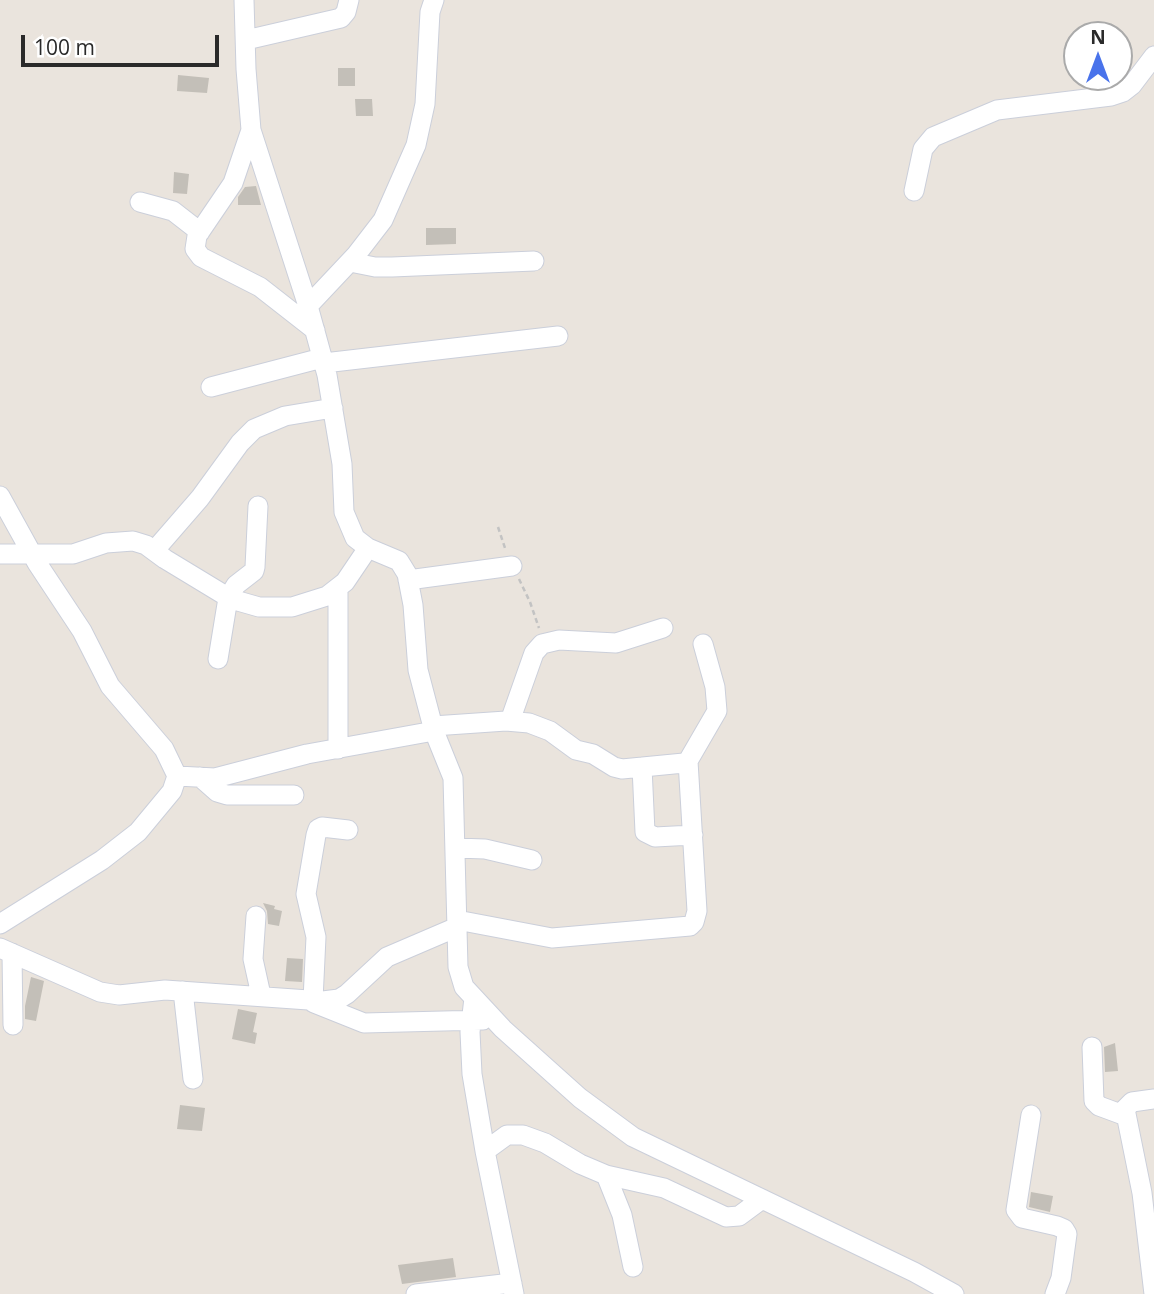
<!DOCTYPE html>
<html>
<head>
<meta charset="utf-8">
<style>
	body { margin:0 }
	#map { position:relative; width:1154px; height:1294px; overflow:hidden; background:#eae4dd; font-family:"Open Sans",sans-serif }
	canvas { display:block }
	.north { position:absolute; left:1063px; top:21px; width:70px; height:70px; box-sizing:border-box; background:#fff; border:2px solid #aaa; border-radius:50%; rotate:0deg; font-size:19px; font-weight:700; line-height:28px; text-align:center; color:#2a2a2a }
	.north::after { content:''; display:block; margin:auto; width:24px; height:32px; background:#4973eb; clip-path:polygon(50% 0,100% 100%,50% 72%,0 100%) }
	.scale { position:absolute; left:21px; top:35px; width:198px; height:32px; box-sizing:border-box; border:4px solid #2a2a2a; border-top:0; padding-left:9px; font-size:21px; line-height:24px; white-space:nowrap; color:#2a2a2a; -webkit-text-stroke:5px #fff; paint-order:stroke }
</style>
</head>
<body>
<div id="map">
<canvas width="1154" height="1294"></canvas>
<div class="north">N</div>
<div class="scale">100 m</div>
</div>
<script>
const ctx = document.querySelector('canvas').getContext('2d');
ctx.lineJoin = 'round';
function paint(path, color) {
  ctx.fillStyle = color;
  ctx.fill(path, 'evenodd');
}
function toPath(rows) {
  const path = new Path2D();
  for (const r of rows) {
    path.moveTo(r[0], r[1]);
    for (let i = 2; i < r.length; i += 2) path.lineTo(r[i], r[i + 1]);
  }
  return path;
}
function strokePath(path, color, width, dash) {
  ctx.strokeStyle = color;
  ctx.lineWidth = width;
  ctx.lineCap = dash ? 'butt' : 'round';
  ctx.setLineDash(dash || []);
  ctx.stroke(path);
}
paint(toPath([
	[338,68,355,68,355,86,338,86],
	[178,75,209,78,207,93,177,91],
	[355,99,372,99,373,116,356,116],
	[174,172,189,174,187,194,173,193],
	[256,186,261,205,238,205,238,197,245,187],
	[426,228,456,228,456,244,426,245],
	[263,903,275,906,274,909,282,911,279,926,268,924,267,911],
	[287,958,303,959,302,982,285,981],
	[31,977,44,981,36,1021,25,1019,25,1006],
	[238,1009,257,1013,253,1032,257,1033,255,1044,232,1039],
	[1115,1043,1118,1071,1105,1072,1104,1047],
	[180,1105,205,1108,202,1131,177,1129],
	[1031,1192,1053,1196,1050,1212,1029,1207],
	[453,1258,456,1277,402,1284,398,1265]
]), '#c3bfb8');
const minor = toPath([
	[244,0,246,69,251,130,308,306,327,375,342,464,344,512,355,538,368,548,399,561,407,574,413,605,418,670,434,731,453,778,458,967,464,987,503,1029,580,1098,633,1137,914,1272,954,1294],
	[246,40,341,18,346,12,349,0],
	[251,130,233,183,197,236,195,249,201,257,260,287,315,330],
	[914,191,923,149,933,137,997,110,1111,96,1123,92,1132,85,1154,56],
	[140,202,173,211,200,232],
	[350,262,375,267,392,267,534,261],
	[308,306,356,255,383,220,416,145,425,104,430,12,434,0],
	[324,363,558,336],
	[211,387,322,358],
	[0,496,37,563,82,631,110,686,164,749,177,776,172,791,138,832,102,860,0,924],
	[154,551,200,498,240,443,254,429,285,416,333,408],
	[0,554,73,554,106,543,133,541,146,545,165,559,231,599,259,607,292,607,327,596,345,582,368,548],
	[408,580,512,566],
	[338,588,338,749],
	[218,659,228,598,236,585,254,571,255,567,258,506],
	[510,721,534,653,542,644,559,640,616,643,663,628],
	[433,726,506,721,529,723,550,731,576,750,593,754,614,767,622,769,684,763,688,761,717,711,715,687,703,644],
	[642,767,645,832,655,837,693,835],
	[177,776,215,778,307,754,434,731],
	[200,777,217,792,227,795,294,795],
	[456,848,485,849,532,860],
	[256,916,253,959,261,995],
	[457,920,552,938,690,926,694,922,697,911,688,761],
	[0,948,100,992,119,995,165,990,323,1001,339,999,347,994,387,957,457,927],
	[12,953,13,1025],
	[183,991,193,1079],
	[474,998,470,1032,472,1074,485,1151,514,1294],
	[313,1000,316,937,306,894,316,835,318,829,322,827,348,830],
	[314,1003,364,1023,483,1020],
	[1092,1047,1094,1101,1099,1106,1126,1116],
	[1031,1115,1016,1210,1022,1218,1057,1226,1064,1229,1067,1234,1061,1278,1055,1294],
	[485,1151,507,1135,523,1135,545,1143,580,1164,606,1175,664,1188,726,1217,739,1216,762,1199],
	[606,1175,622,1215,633,1267],
	[416,1294,512,1283],
	[1154,1294,1142,1193,1125,1109,1132,1102,1154,1099]
]);
strokePath(minor, '#cbcfda', 21);
strokePath(toPath([
	[498,527,506,551],
	[519,579,530,602,539,628]
]), '#c3c3c3', 2.5, [5, 3.5]);
strokePath(minor, '#fff', 19);
</script>
</body>
</html>
